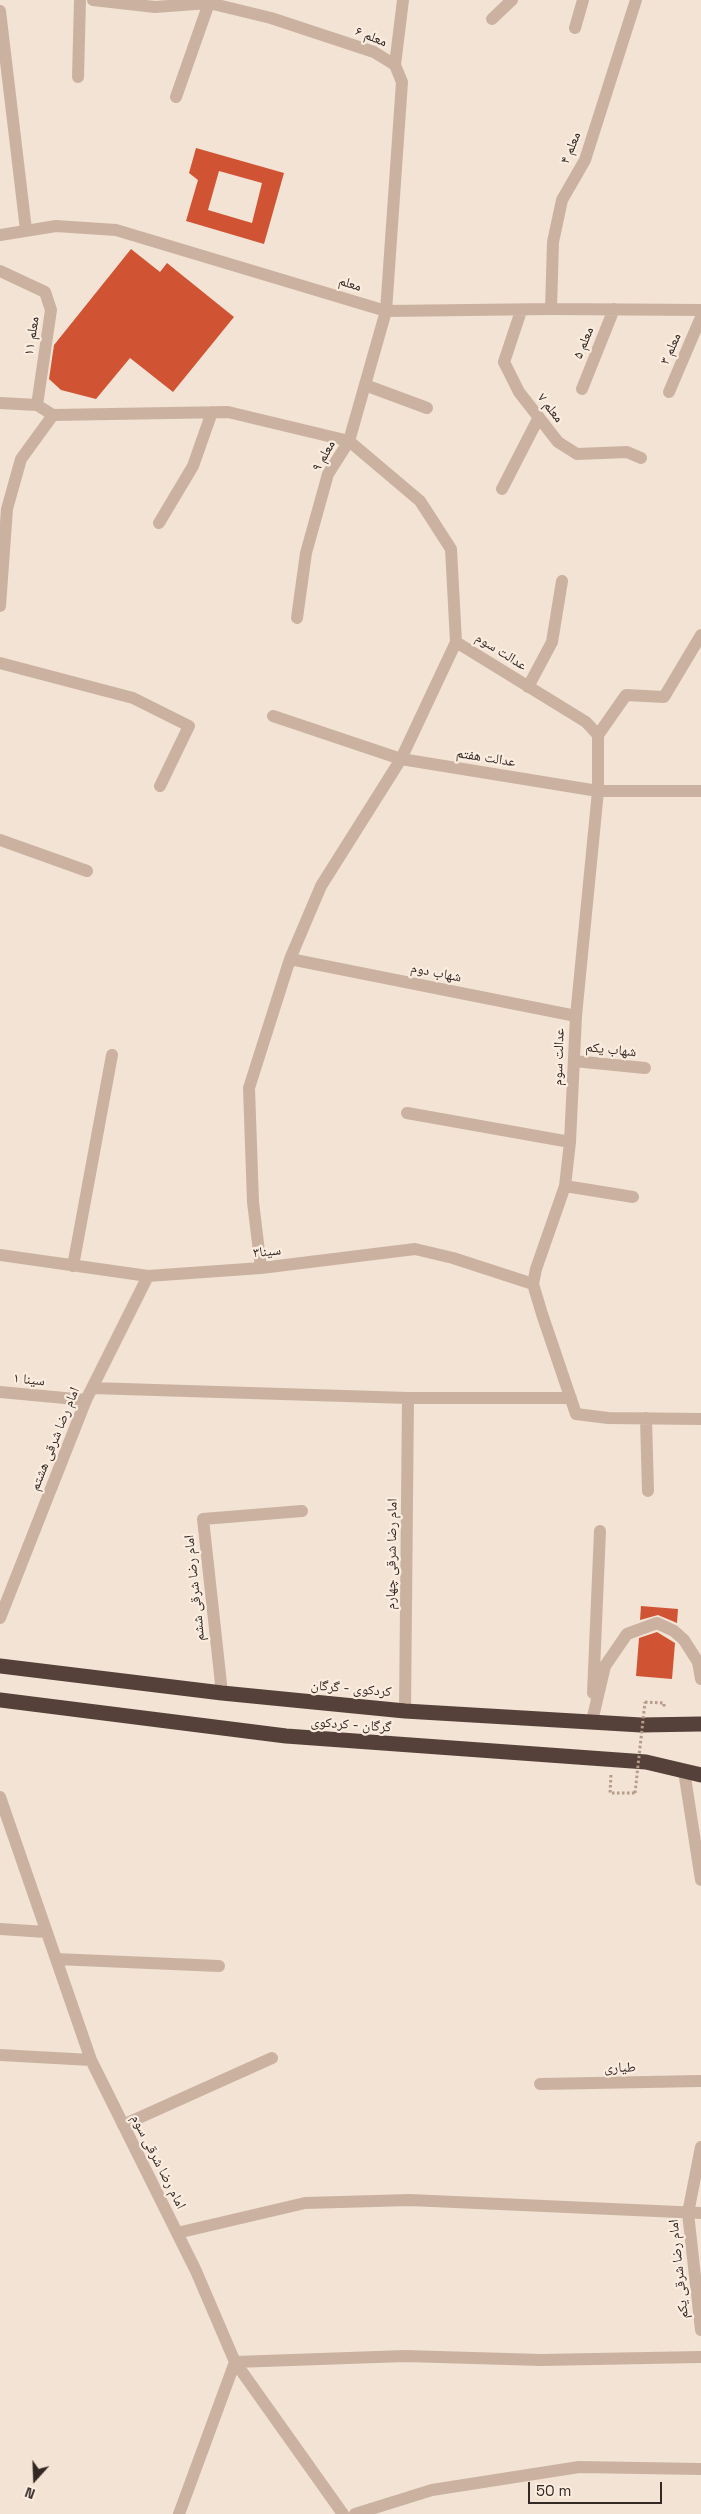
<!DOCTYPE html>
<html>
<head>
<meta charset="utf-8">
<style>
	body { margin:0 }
	#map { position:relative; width:701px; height:2514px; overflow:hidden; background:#f2e3d4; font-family:"Space Grotesk",sans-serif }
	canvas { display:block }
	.north { position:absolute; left:10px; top:2454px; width:50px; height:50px; -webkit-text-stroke:4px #faede0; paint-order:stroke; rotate:200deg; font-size:14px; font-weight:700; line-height:20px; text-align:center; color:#342824 }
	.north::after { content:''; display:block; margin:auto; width:18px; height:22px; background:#342824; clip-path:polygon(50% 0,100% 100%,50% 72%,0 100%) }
	.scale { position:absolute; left:528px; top:2482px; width:134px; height:22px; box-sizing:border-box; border:2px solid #342824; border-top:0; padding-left:6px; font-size:15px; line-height:18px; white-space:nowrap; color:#342824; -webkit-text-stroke:4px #faede0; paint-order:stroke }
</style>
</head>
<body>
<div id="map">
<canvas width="701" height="2514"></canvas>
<div class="north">N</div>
<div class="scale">50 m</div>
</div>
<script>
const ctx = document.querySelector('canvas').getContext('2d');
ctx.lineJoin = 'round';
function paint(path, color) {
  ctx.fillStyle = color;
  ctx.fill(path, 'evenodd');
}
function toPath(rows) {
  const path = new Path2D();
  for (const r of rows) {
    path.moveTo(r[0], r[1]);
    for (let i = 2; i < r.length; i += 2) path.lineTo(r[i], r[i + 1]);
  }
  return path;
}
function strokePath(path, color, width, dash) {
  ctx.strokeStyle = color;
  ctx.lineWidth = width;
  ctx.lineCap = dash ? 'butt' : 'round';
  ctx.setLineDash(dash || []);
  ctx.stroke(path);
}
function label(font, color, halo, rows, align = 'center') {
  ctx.font = font + ' "Space Grotesk","Noto Naskh Arabic",sans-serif';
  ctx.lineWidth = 4.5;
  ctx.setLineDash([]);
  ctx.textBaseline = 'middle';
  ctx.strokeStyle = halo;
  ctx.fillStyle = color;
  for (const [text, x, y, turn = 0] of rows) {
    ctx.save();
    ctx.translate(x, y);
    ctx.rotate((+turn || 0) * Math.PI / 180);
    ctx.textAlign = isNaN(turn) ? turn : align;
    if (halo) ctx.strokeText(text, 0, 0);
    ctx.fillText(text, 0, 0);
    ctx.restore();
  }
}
paint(toPath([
	[196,148,284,173,264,244,186,221,198,180,189,173],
	[219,171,262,183,252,223,208,210],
	[131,249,160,272,167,263,234,317,173,392,130,358,96,399,61,390,49,379,54,345],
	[641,1606,678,1609,677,1623,658,1615,640,1620],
	[657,1632,675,1643,672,1679,636,1676,639,1638]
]), '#d05434');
strokePath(toPath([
	[645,1702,664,1703,664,1709],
	[611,1775,610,1793,635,1793]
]), '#b69b8a', 3, [2.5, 2.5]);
strokePath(toPath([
	[93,0,155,7,209,3,271,18,374,52,395,65,402,82,386,311,349,441,328,474,306,553,297,618],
	[0,11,26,230],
	[492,19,512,0],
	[575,28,583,0],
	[395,65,403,0],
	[78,77,80,0],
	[176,97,209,3],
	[0,235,56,226,116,230,386,311,551,309,701,310],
	[0,271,45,292,51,310,37,405],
	[551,309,553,242,562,200,585,160,636,0],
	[521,311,504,362,519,392,558,442,577,454,627,452,641,458],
	[365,385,427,408],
	[582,389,614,309],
	[669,392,701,317],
	[0,403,37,405,53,415],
	[53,415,228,412,349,441,420,501,451,549,456,642,401,759,321,886,290,959,249,1088,253,1202,261,1268],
	[502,489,539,417],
	[159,523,193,466,212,412],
	[0,606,7,509,21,459,53,415],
	[456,642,586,722,598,735,598,791,576,1016,570,1142,565,1186,536,1269,533,1284,542,1314,576,1414,608,1418,701,1419],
	[0,663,133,698,189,726,160,786],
	[528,687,552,642,562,581],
	[273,716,401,759,598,791,701,791],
	[598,735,626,695,664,697,701,635],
	[0,840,87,871],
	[290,959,576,1016],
	[574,1061,645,1068],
	[407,1113,570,1142],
	[565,1186,633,1197],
	[0,1255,148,1276,261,1268,415,1249,453,1258,533,1284],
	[73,1266,112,1055],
	[92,1388,408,1398,571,1398],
	[0,1392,86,1400],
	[646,1418,648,1491],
	[0,1618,86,1400,148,1276],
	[222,1693,203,1519,302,1511],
	[593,1693,600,1531],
	[405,1711,408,1398],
	[592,1721,605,1666,627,1634,657,1623,674,1631,684,1640,698,1662,701,1679],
	[684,1771,701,1880],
	[0,1797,91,2060,196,2271,235,2362,343,2514],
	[0,1929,46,1932],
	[56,1959,219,1966],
	[0,2055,91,2060],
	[540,2084,701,2081],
	[123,2125,272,2058],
	[701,2147,688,2213,701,2330],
	[177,2233,305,2203,410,2200,701,2213],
	[179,2514,235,2362,405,2356,541,2360,701,2357],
	[355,2514,432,2490,579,2467,701,2469]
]), '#cbb2a0', 12);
strokePath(toPath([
	[0,1666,222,1693,405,1711,641,1725,701,1724],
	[0,1700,286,1736,646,1762,701,1775]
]), '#55413a', 15);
strokePath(toPath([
	[635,1793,645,1702]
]), '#b69b8a', 3, [2.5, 2.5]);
label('14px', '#342824', '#faede0', [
	["معلم ۶",371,37,22],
	["معلم ۴",571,148,-68],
	["معلم",350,284,17],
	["معلم ۱۱",32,336,-81],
	["معلم ۵",584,343,-68],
	["معلم ۳",671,349,-67],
	["معلم ۷",550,408,52],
	["معلم ۹",324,456,-61],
	["عدالت سوم",501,652,32],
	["عدالت هفتم",486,758,9],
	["شهاب دوم",436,973,11],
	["شهاب یکم",611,1050,6],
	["عدالت سوم",559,1057,-88],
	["سینا۳",267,1252,-6],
	["سینا ۱",29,1380,6],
	["امام رضا شرقی هشتم",55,1439,-68],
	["امام رضا شرقی چهارم",392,1554,-89],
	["امام رضا شرقی ششم",195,1588,-96],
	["کردکوی - گرگان",351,1689,5],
	["گرگان - کردکوی",351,1725,4],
	["طیاری",620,2068,-1],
	["امام رضا شرقی سوم",158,2162,63],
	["امام رضا شرقی یکم",679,2269,-96]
]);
</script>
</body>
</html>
